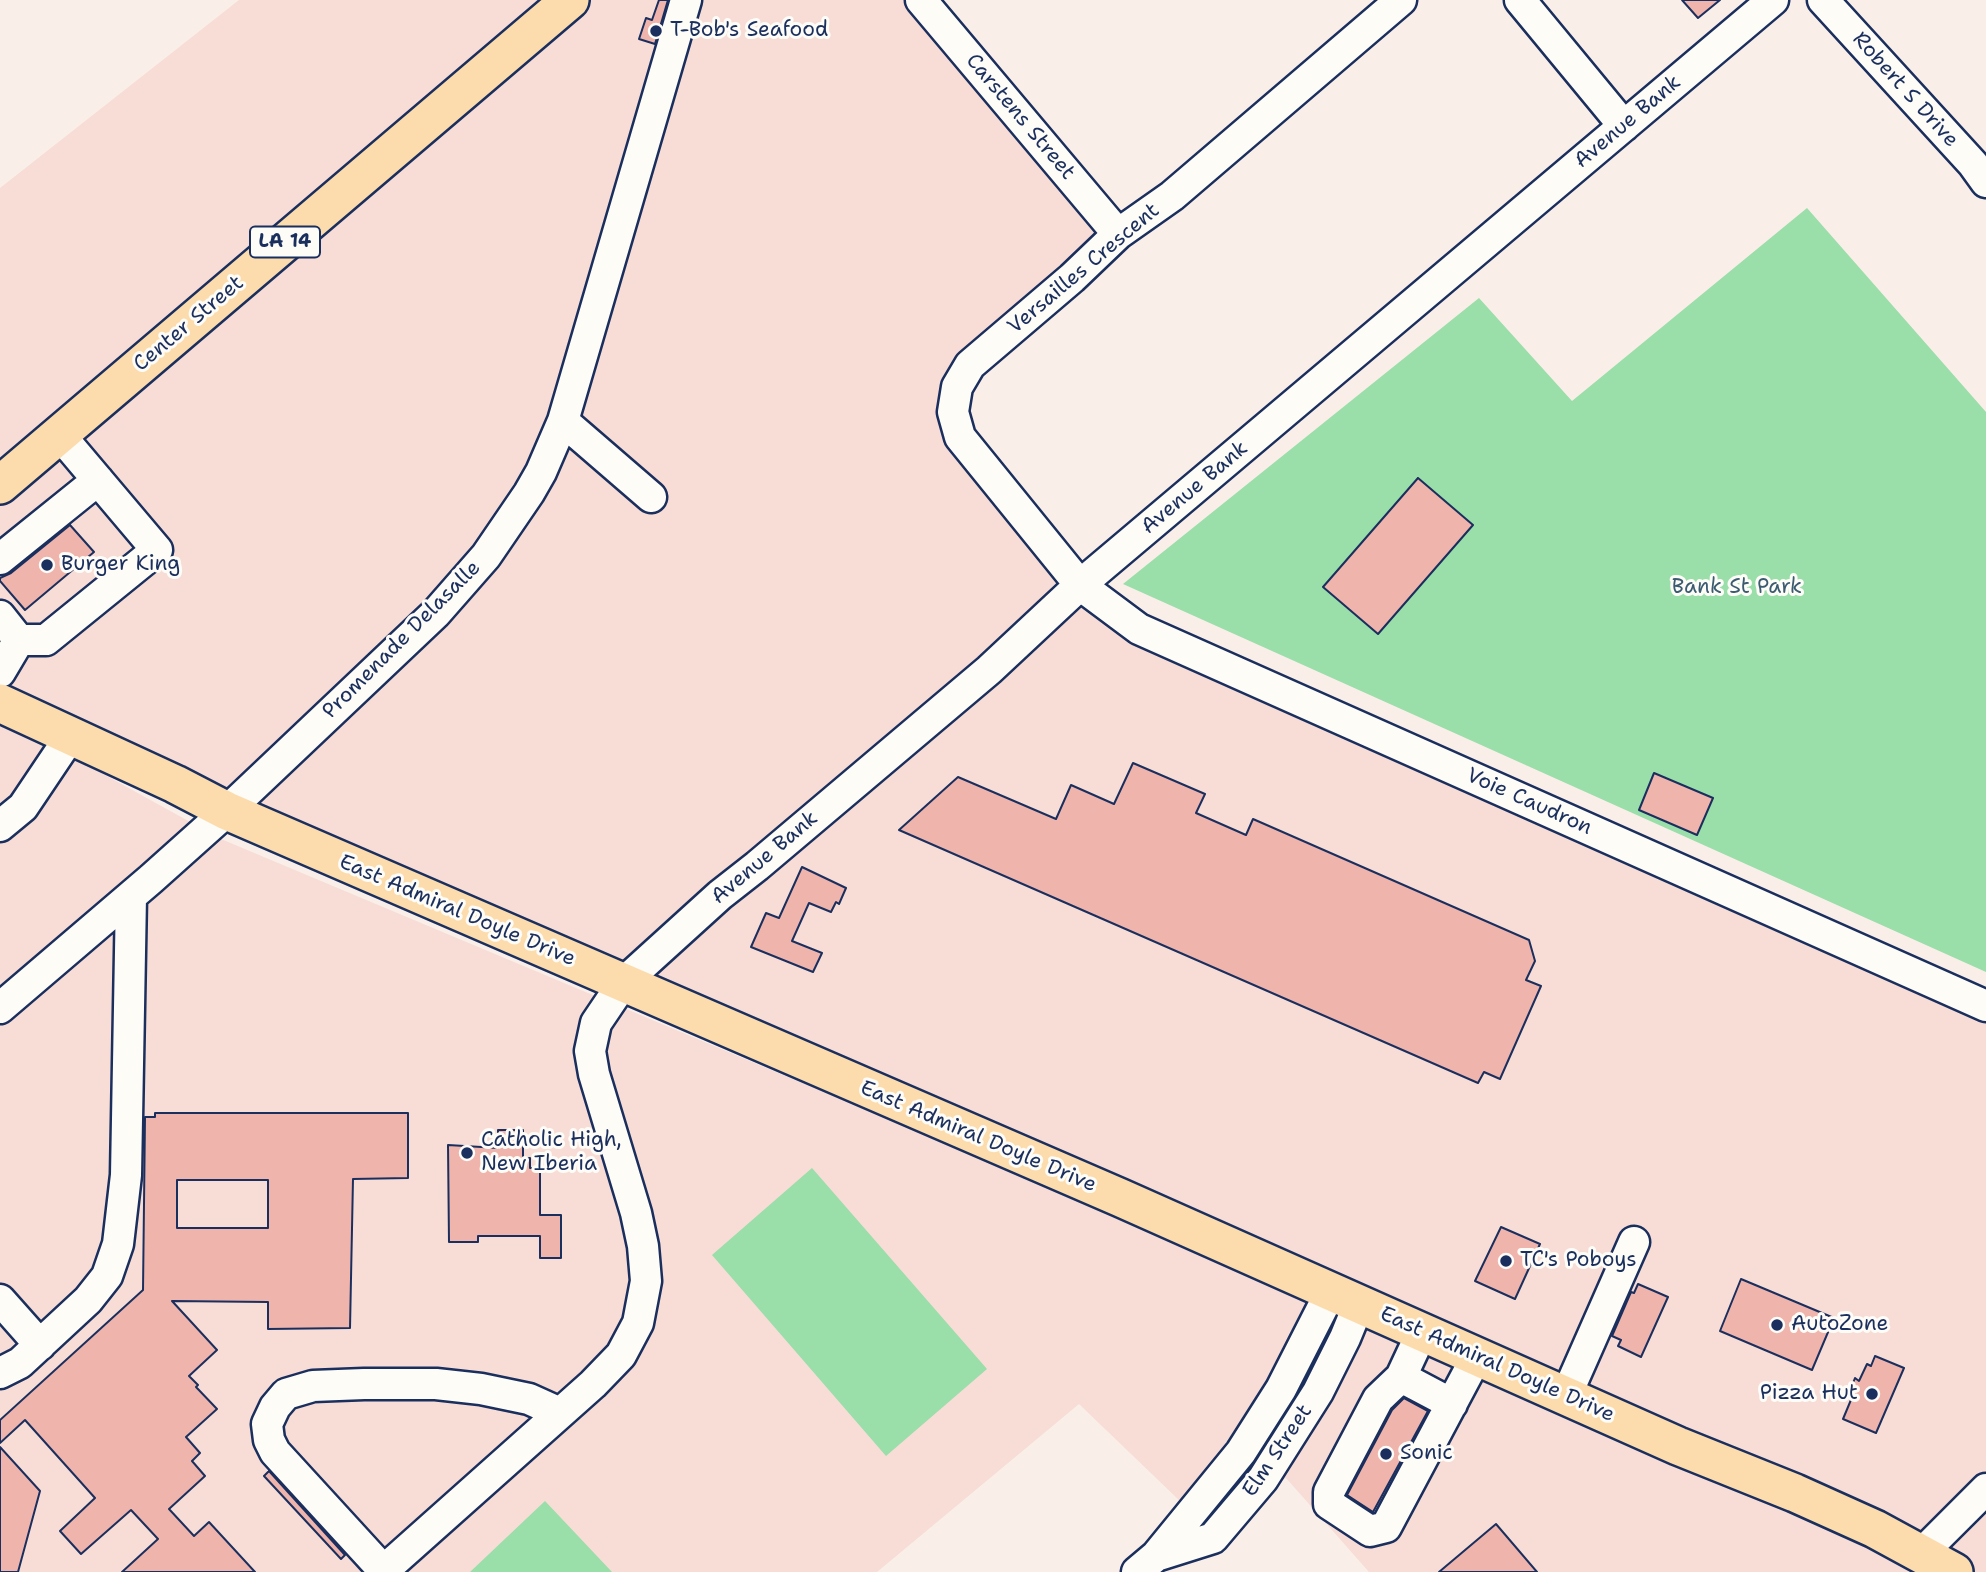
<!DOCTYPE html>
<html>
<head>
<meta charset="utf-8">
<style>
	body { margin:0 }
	canvas { display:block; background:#faeee8 }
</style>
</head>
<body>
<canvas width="1986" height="1572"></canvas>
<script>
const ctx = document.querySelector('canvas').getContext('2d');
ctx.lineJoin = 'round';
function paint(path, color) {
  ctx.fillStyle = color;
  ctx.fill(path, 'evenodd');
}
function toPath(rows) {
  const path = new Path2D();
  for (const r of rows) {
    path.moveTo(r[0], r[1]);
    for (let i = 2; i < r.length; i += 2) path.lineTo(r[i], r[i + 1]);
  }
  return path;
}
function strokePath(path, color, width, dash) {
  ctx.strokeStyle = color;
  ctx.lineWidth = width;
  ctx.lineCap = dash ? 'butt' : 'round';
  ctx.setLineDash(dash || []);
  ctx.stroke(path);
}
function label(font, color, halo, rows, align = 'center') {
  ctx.font = font + ' "Shantell Sans",sans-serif';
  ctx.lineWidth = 6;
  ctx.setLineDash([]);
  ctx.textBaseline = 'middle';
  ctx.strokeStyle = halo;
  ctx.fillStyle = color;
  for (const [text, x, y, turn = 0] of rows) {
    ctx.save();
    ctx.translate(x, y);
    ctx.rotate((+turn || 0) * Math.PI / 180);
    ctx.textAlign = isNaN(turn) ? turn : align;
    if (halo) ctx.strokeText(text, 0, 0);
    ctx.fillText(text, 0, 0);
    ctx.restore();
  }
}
paint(toPath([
	[239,0,569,0,0,472,0,188],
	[572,0,921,0,1118,234,970,365,960,437,1139,629,1986,1006,1986,1572,1369,1572,1286,1478,1206,1526,1079,1404,877,1572,0,1572,0,717,221,839,1872,1532,0,702,0,482]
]), '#f7ddd6');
paint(toPath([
	[1807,208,1986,412,1986,972,1123,584,1479,298,1572,401],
	[812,1168,987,1369,886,1456,712,1255],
	[545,1501,612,1572,470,1572]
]), '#9adeaa');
const building = toPath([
	[659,0,668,0,655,44,639,39,646,18,652,20,659,0],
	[1682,0,1720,0,1698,18,1682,0],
	[1418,478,1473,525,1378,634,1323,587,1418,478],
	[70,525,94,552,25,610,0,581,0,578,11,573,70,525],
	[1133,763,1205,794,1196,813,1246,835,1253,819,1529,940,1535,961,1526,980,1541,986,1500,1079,1484,1072,1478,1083,899,830,958,777,1056,819,1071,785,1114,804,1133,763],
	[1654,773,1713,798,1697,835,1639,810,1654,773],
	[802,867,846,888,839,904,836,902,831,912,809,903,792,941,822,953,813,972,751,947,766,913,779,918,802,867],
	[155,1113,408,1113,408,1178,353,1179,350,1328,268,1329,268,1302,172,1301,217,1350,189,1376,198,1385,196,1387,217,1409,186,1437,200,1453,192,1461,205,1476,169,1509,194,1536,209,1522,255,1572,122,1572,158,1539,131,1510,81,1554,60,1531,95,1498,25,1420,0,1443,0,1420,143,1290,145,1117,155,1117,155,1113],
	[177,1180,268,1180,268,1228,177,1228,177,1180],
	[498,1130,523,1130,523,1158,530,1158,530,1168,540,1168,540,1215,561,1215,561,1258,540,1258,540,1236,478,1236,478,1242,449,1242,448,1145,498,1148,498,1130],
	[1501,1227,1540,1244,1515,1299,1475,1281,1501,1227],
	[1741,1279,1834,1318,1812,1370,1720,1331,1741,1279],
	[1638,1284,1668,1297,1641,1357,1618,1346,1621,1340,1612,1336,1631,1292,1634,1293,1638,1284],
	[1875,1356,1904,1368,1876,1433,1843,1419,1853,1395,1849,1393,1855,1378,1859,1381,1867,1364,1871,1366,1875,1356],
	[1404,1398,1428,1411,1373,1512,1347,1495,1392,1410,1404,1398],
	[0,1447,40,1491,18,1572,0,1572,0,1447],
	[269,1471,345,1555,341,1559,264,1476,269,1471],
	[1496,1524,1537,1572,1439,1572,1496,1524]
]);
paint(building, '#efb4ac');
strokePath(building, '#1b2f5e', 2);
const minor = toPath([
	[921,0,1118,234],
	[1401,0,1172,196,1118,234,1072,278,970,365,957,387,953,412,960,437,1080,585,1139,629,1986,1006],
	[1520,0,1624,126],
	[1823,0,1973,164,1986,182],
	[563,421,651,497],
	[0,559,98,480],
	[0,616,19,640,46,640,157,550,59,434],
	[0,672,19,640],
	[0,826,23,807,70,737],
	[0,1008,151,879,227,811,436,613,486,556,529,493,541,472,563,421,686,0],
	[0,1300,40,1345],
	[1422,1332,1401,1377,1378,1399,1329,1492,1329,1504,1370,1531,1386,1527,1477,1356],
	[0,1373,20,1363,88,1300,107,1276,118,1244,126,1175,131,896],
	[1401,1377,1452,1404],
	[1566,1396,1634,1242],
	[1922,1553,1986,1489],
	[1156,1556,1213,1538,1263,1479,1318,1392,1345,1338,1359,1304],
	[384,1571,275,1452,269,1440,267,1424,275,1407,286,1394,313,1386,364,1384,436,1384,481,1389,529,1399,560,1413],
	[382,1572,593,1384,621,1355,638,1323,646,1281,643,1246,636,1213,594,1074,590,1051,596,1023,623,983,720,895,757,866,989,670,1080,585,1773,0],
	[1137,1572,1156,1556,1241,1452,1281,1389,1331,1291]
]);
const major = toPath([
	[0,485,570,0],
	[0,703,175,784,227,811,1121,1198,1678,1446,1795,1493,1875,1529,1954,1572]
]);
strokePath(minor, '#1b2f5e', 35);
strokePath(major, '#1b2f5e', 42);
strokePath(minor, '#fdfcf7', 30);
strokePath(major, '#fcdcac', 37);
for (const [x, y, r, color] of [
	[656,31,7,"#1b2f5e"],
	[47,565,7,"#1b2f5e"],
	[467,1153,7,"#1b2f5e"],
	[1506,1261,7,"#1b2f5e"],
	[1777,1325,7,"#1b2f5e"],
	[1872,1394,7,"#1b2f5e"],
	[1386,1454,7,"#1b2f5e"]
]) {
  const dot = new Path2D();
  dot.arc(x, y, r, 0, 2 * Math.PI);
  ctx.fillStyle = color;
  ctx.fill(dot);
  strokePath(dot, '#fdfcf7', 2.5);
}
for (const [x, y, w] of [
	[285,242,70]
]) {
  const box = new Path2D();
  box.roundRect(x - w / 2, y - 15.5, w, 31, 5);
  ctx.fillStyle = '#fdfcf7';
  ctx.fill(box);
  strokePath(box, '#1b2f5e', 2);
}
label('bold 19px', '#1b2f5e', null, [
	["LA 14",285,242]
]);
label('21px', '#1b2f5e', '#fdfcf7', [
	["T-Bob's Seafood",670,31],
	["Burger King",61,565],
	["Catholic High,",481,1141],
	["New Iberia",481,1165],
	["TC's Poboys",1520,1261],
	["AutoZone",1791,1325],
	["Pizza Hut",1858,1394,"right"],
	["Sonic",1400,1454]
], 'left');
label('21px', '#1b2f5e', '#fdfcf7', [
	["Robert S Drive",1905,90,48],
	["Carstens Street",1020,117,50],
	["Avenue Bank",1628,122,-40],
	["Versailles Crescent",1084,269,-40],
	["Center Street",189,324,-40],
	["Avenue Bank",1195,488,-40],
	["Promenade Delasalle",402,640,-45],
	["Voie Caudron",1529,802,24],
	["Avenue Bank",765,858,-40],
	["East Admiral Doyle Drive",457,911,23],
	["East Admiral Doyle Drive",978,1137,23],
	["East Admiral Doyle Drive",1497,1365,24],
	["Elm Street",1278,1451,-56]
]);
label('21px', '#3b5b71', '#fdfcf7', [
	["Bank St Park",1737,588]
]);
</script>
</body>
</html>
